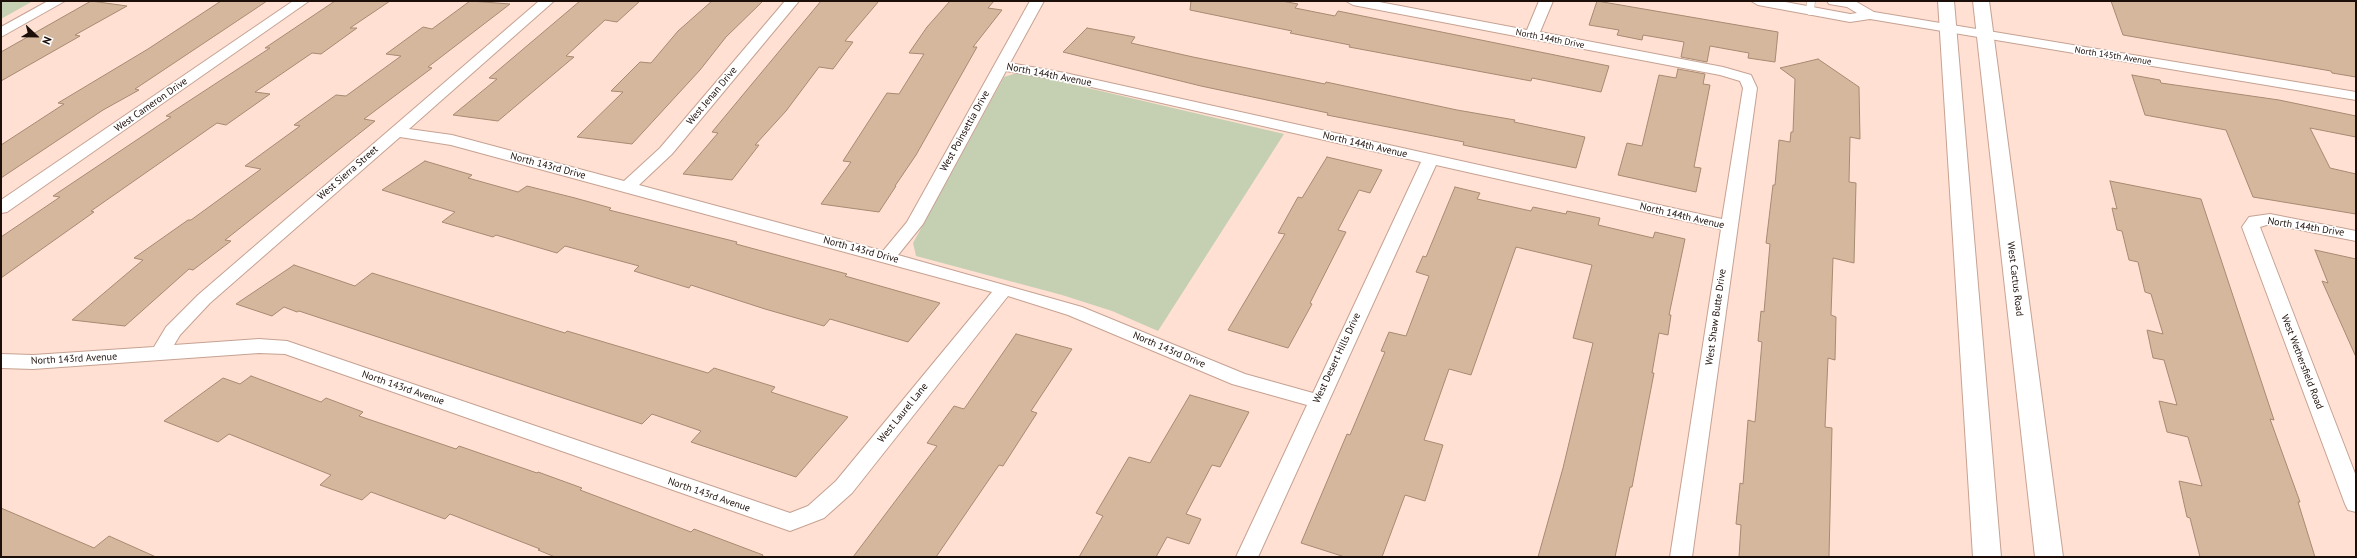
<!DOCTYPE html>
<html>
<head>
<meta charset="utf-8">
<style>
	body { margin:0 }
	#map { position:relative; width:2357px; height:558px; overflow:hidden; background:#ffe0d3; font-family:"PT Sans",sans-serif }
	canvas { display:block }
	.frame { position:absolute; inset:0; border:2px solid #1c0f0a; pointer-events:none }
	.north { position:absolute; left:16px; top:16px; width:40px; height:40px; -webkit-text-stroke:3px #fff; paint-order:stroke; rotate:112deg; font-size:11px; font-weight:700; line-height:16px; text-align:center; color:#1c0f0a }
	.north::after { content:''; display:block; margin:auto; width:14px; height:18px; background:#1c0f0a; clip-path:polygon(50% 0,100% 100%,50% 72%,0 100%) }
</style>
</head>
<body>
<div id="map">
<canvas width="2357" height="558"></canvas>
<div class="frame"></div>
<div class="north">N</div>
</div>
<script>
const ctx = document.querySelector('canvas').getContext('2d');
ctx.lineJoin = 'round';
function paint(path, color) {
  ctx.fillStyle = color;
  ctx.fill(path, 'evenodd');
}
function toPath(rows) {
  const path = new Path2D();
  for (const r of rows) {
    path.moveTo(r[0], r[1]);
    for (let i = 2; i < r.length; i += 2) path.lineTo(r[i], r[i + 1]);
  }
  return path;
}
function strokePath(path, color, width, dash) {
  ctx.strokeStyle = color;
  ctx.lineWidth = width;
  ctx.lineCap = dash ? 'butt' : 'round';
  ctx.setLineDash(dash || []);
  ctx.stroke(path);
}
function label(font, color, halo, rows, align = 'center') {
  ctx.font = font + ' "PT Sans",sans-serif';
  ctx.lineWidth = 3.5;
  ctx.setLineDash([]);
  ctx.textBaseline = 'middle';
  ctx.strokeStyle = halo;
  ctx.fillStyle = color;
  for (const [text, x, y, turn = 0] of rows) {
    ctx.save();
    ctx.translate(x, y);
    ctx.rotate((+turn || 0) * Math.PI / 180);
    ctx.textAlign = isNaN(turn) ? turn : align;
    if (halo) ctx.strokeText(text, 0, 0);
    ctx.fillText(text, 0, 0);
    ctx.restore();
  }
}
paint(toPath([
	[1,1,33,1,1,19],
	[1020,72,1284,134,1158,331,1112,311,1062,295,916,256,913,243,1004,77]
]), '#c5d0b3');
const building = toPath([
	[91,1,127,6,75,35,80,36,1,81,1,52,91,1],
	[221,1,267,1,135,89,139,90,103,110,1,178,1,145,64,104,58,103,148,49,221,1],
	[335,1,390,1,350,28,357,28,321,54,312,53,255,92,270,94,226,125,217,123,91,211,94,212,1,278,1,237,60,197,53,196,171,117,166,116,270,48,265,48,335,1],
	[470,1,510,4,428,67,432,68,364,119,375,121,225,240,231,241,193,270,189,269,125,326,72,320,143,260,134,258,188,220,191,220,261,169,245,166,300,126,294,125,336,95,346,96,401,56,386,54,423,27,432,29,470,1],
	[580,1,640,1,617,22,605,20,566,56,574,57,498,121,453,115,497,79,489,78,580,1],
	[712,1,763,1,726,37,700,70,632,144,577,137,623,92,611,91,640,62,651,63,678,31,712,1],
	[821,1,879,1,845,41,853,42,833,69,819,67,786,111,755,145,759,145,732,180,683,174,718,133,712,132,821,1],
	[950,1,994,1,988,8,1002,10,973,47,977,47,916,155,895,186,896,186,879,212,821,204,851,162,843,161,887,93,899,94,924,54,909,53,927,27,950,1],
	[1191,1,1282,1,1298,4,1295,8,1335,16,1338,11,1609,66,1601,92,1532,78,1531,81,1349,47,1350,45,1290,33,1292,31,1190,10,1191,1],
	[1597,1,1778,32,1775,62,1748,58,1749,53,1710,46,1707,62,1681,57,1684,42,1643,35,1642,40,1617,35,1619,30,1589,25,1597,1],
	[2111,1,2356,1,2356,77,2332,73,2331,71,2123,35,2111,1],
	[1087,28,1135,37,1131,43,1193,57,1325,84,1326,82,1457,110,1515,120,1514,122,1585,137,1576,168,1463,145,1464,142,1327,115,1328,113,1201,86,1063,52,1087,28],
	[1818,59,1859,87,1860,139,1850,137,1849,182,1856,183,1854,263,1833,258,1831,315,1836,317,1835,360,1828,358,1825,427,1832,428,1829,557,1739,557,1741,525,1736,524,1740,483,1743,484,1748,420,1755,422,1762,342,1758,341,1761,311,1764,312,1770,244,1766,243,1773,185,1775,185,1779,140,1790,142,1791,132,1793,132,1795,79,1780,68,1818,59],
	[1678,69,1705,74,1703,84,1710,85,1694,167,1701,168,1696,192,1618,175,1627,143,1642,146,1659,75,1676,78,1678,69],
	[2132,75,2160,80,2161,83,2279,100,2356,116,2356,137,2310,128,2330,168,2356,174,2356,214,2253,197,2226,130,2145,115,2132,75],
	[1327,157,1382,170,1370,193,1359,190,1338,230,1346,232,1310,303,1312,304,1288,348,1228,330,1285,234,1278,233,1298,197,1302,198,1327,157],
	[425,161,472,175,468,178,518,192,527,186,575,198,611,208,609,210,737,242,736,244,847,274,845,276,940,303,908,342,830,319,824,326,765,309,691,285,689,288,634,271,639,266,565,246,557,253,496,235,493,237,442,222,455,212,382,190,425,161],
	[2110,181,2201,199,2274,420,2270,419,2300,502,2298,502,2315,557,2200,557,2190,518,2187,517,2179,481,2202,486,2188,437,2167,432,2159,401,2177,405,2164,360,2153,358,2147,330,2163,334,2151,294,2145,292,2138,262,2129,260,2122,231,2117,230,2112,208,2117,209,2110,181],
	[1455,187,1480,193,1477,199,1531,211,1533,207,1566,214,1567,211,1600,218,1598,225,1653,238,1655,232,1685,239,1669,315,1671,315,1668,335,1659,333,1652,373,1654,373,1632,487,1630,487,1615,557,1538,557,1563,468,1593,343,1573,338,1592,265,1516,247,1471,375,1449,369,1424,440,1443,445,1425,501,1405,495,1382,557,1345,557,1301,543,1347,434,1350,435,1385,352,1381,351,1389,332,1406,336,1429,276,1416,272,1423,256,1426,257,1455,187],
	[2315,250,2356,259,2356,357,2322,281,2328,283,2315,250],
	[294,265,355,286,372,273,565,333,567,331,708,373,714,368,775,387,771,392,848,417,796,477,691,442,701,431,652,414,642,424,299,311,297,312,284,307,272,316,236,304,294,265],
	[1016,334,1072,349,1031,411,1037,413,1003,466,999,465,936,557,853,557,937,446,927,443,954,406,964,409,1016,334],
	[251,376,321,402,326,398,363,412,359,416,456,449,459,446,537,473,538,472,582,488,580,490,691,532,694,529,763,555,762,557,555,557,538,550,540,549,450,514,445,519,371,492,362,500,320,485,331,475,229,434,218,442,164,421,223,378,240,384,251,376],
	[1190,395,1249,412,1220,467,1212,465,1186,514,1201,519,1189,544,1167,537,1156,557,1079,557,1103,516,1096,513,1129,457,1150,463,1190,395],
	[1,508,94,548,109,536,156,557,1,557,1,508]
]);
paint(building, '#d5b79e');
strokePath(building, '#a68a71', 1);
const service = toPath([
	[1810,11,1811,1]
]);
const minor = toPath([
	[48,1,65,1,1,37,1,27,48,1],
	[293,1,309,1,7,212,1,213,1,200,293,1],
	[539,1,554,1,409,129,452,135,624,181,660,148,785,1,799,1,672,154,639,185,883,251,907,222,1030,1,1044,1,1010,63,1065,73,1722,219,1743,88,1740,81,1720,75,1353,5,1346,1,1374,1,1527,30,1539,1,1553,1,1540,32,1723,67,1751,75,1757,88,1692,557,1670,557,1721,229,1436,165,1258,557,1236,557,1307,405,1232,384,1068,315,1008,296,852,493,824,518,790,531,285,354,259,353,33,369,1,368,1,354,33,355,154,347,166,327,198,295,539,1],
	[1006,71,1065,81,1421,162,1313,393,1245,374,1082,307,898,255,923,224,1006,71],
	[400,137,451,145,992,292,836,481,808,506,790,513,287,341,259,339,174,345,180,335,210,303,400,137],
	[1751,1,1780,1,1850,14,1857,13,1847,7,1829,4,1827,1,1855,1,1874,12,2356,92,2356,100,1870,19,1850,22,1758,5,1751,1],
	[2270,214,2356,231,2356,241,2270,224,2260,227,2356,476,2356,512,2348,510,2345,504,2242,227,2249,217,2270,214]
]);
const secondary = toPath([
	[1938,1,1954,1,2001,557,1973,557,1938,1],
	[1973,1,1989,1,2063,557,2035,557,1973,1]
]);
strokePath(service, '#c6a292', 9);
strokePath(minor, '#c6a292', 2);
strokePath(secondary, '#c6a292', 2);
strokePath(service, '#fff', 8);
paint(minor, '#fff');
paint(secondary, '#fff');
label('9px', '#1c0f0a', '#fff', [
	["North 144th Drive",1550,39,11],
	["North 145th Avenue",2113,56,9]
]);
label('10px', '#1c0f0a', '#fff', [
	["North 144th Avenue",1049,75,11],
	["West Jenan Drive",712,96,-50],
	["West Cameron Drive",151,105,-35],
	["West Poinsettia Drive",965,131,-61],
	["North 144th Avenue",1365,145,13],
	["North 143rd Drive",548,166,15],
	["West Sierra Street",348,173,-41],
	["North 144th Avenue",1682,216,13],
	["North 144th Drive",2306,227,9],
	["North 143rd Drive",861,250,15],
	["West Cactus Road",2015,279,83],
	["West Shaw Butte Drive",1716,317,-82],
	["North 143rd Drive",1169,350,23],
	["West Desert Hills Drive",1337,358,-65],
	["North 143rd Avenue",74,359,-3],
	["West Wethersfield Road",2302,362,69],
	["North 143rd Avenue",403,388,19],
	["West Laurel Lane",903,413,-51],
	["North 143rd Avenue",709,495,19]
]);
</script>
</body>
</html>
